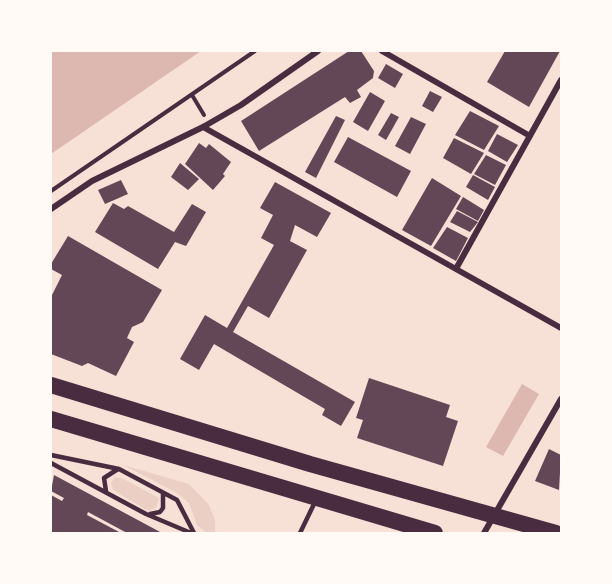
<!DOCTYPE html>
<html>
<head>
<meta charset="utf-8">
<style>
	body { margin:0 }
	#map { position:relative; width:612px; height:584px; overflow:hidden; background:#f7e1d7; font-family:Arial,sans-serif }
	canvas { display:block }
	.frame { position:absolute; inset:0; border:52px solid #fffaf5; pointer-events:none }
</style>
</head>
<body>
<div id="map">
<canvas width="612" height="584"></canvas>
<div class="frame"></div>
</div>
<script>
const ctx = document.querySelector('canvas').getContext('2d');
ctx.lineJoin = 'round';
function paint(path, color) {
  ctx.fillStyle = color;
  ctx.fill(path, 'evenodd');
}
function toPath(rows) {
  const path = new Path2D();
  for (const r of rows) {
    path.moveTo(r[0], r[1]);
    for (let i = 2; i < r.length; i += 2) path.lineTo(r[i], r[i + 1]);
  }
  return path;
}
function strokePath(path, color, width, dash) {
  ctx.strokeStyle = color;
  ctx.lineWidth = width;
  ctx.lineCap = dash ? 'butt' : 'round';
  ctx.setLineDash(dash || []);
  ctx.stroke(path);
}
paint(toPath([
	[123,465,189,484,209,505,215,520,215,533,207,533,197,525,189,503,177,493],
	[115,477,122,478,159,498,156,508,148,511,113,490,111,483]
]), '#ebcfc5');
paint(toPath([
	[51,51,201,51,51,154],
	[522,384,539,394,503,456,486,447]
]), '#dcb8b0');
paint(toPath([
	[349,51,361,51,374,71,373,78,357,90,361,97,350,103,345,97,259,151,241,121],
	[505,51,560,51,529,107,487,82],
	[386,64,403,74,395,88,378,78],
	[430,91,442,97,433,112,422,106],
	[370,92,385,101,368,131,353,122],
	[470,111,499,126,484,150,455,135],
	[391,113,399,117,386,140,378,135],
	[336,116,345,120,316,178,305,172],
	[411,117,426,124,410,154,395,146],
	[497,134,518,145,507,162,488,151],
	[348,137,411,171,397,197,334,162],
	[454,138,484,153,471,174,443,158],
	[199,143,206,148,209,144,231,162,223,174,225,176,213,190,185,164],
	[486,155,506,165,495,185,474,174],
	[180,163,199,179,188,190,171,177],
	[473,175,495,187,488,200,466,187],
	[432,178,461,196,431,246,402,230],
	[121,180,128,194,105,204,98,190],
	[275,182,331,213,317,237,295,225,290,241,307,250,269,318,248,306,233,332,355,402,341,426,322,415,325,409,214,344,199,370,180,359,205,315,227,328,274,245,261,238,273,215,260,208],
	[463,197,484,210,478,221,456,209],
	[113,203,124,209,128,206,174,232,192,204,206,212,186,246,175,242,158,269,95,232],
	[457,211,478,222,470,232,450,222],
	[447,227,468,238,456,261,433,248],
	[68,236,162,290,143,322,132,327,127,338,134,342,116,376,88,363,82,366,51,354,51,297,62,275,51,269,51,264],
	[369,378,450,405,446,417,458,421,443,466,357,438,363,420,356,418],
	[549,449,561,455,559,490,535,481],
	[54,475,162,533,127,533,88,512,87,515,121,533,51,533,51,495,62,501,64,498,51,491]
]), '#644757');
strokePath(toPath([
	[192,95,204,115],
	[51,191,255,51]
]), '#4a2c40', 4);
strokePath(toPath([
	[51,455,119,469,177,500,194,533],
	[51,463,146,514,191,533],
	[106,491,104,478,118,469],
	[150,514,160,512,163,508,163,493],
	[300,533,315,502]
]), '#4a2c40', 4.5);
strokePath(toPath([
	[382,51,530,136],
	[203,127,561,328],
	[51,209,92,181,203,127,241,105,318,51],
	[457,267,561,80],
	[484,533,561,399]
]), '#4a2c40', 6);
strokePath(toPath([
	[51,385,310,464,556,533],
	[51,419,435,533]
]), '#4a2c40', 16);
</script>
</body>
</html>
